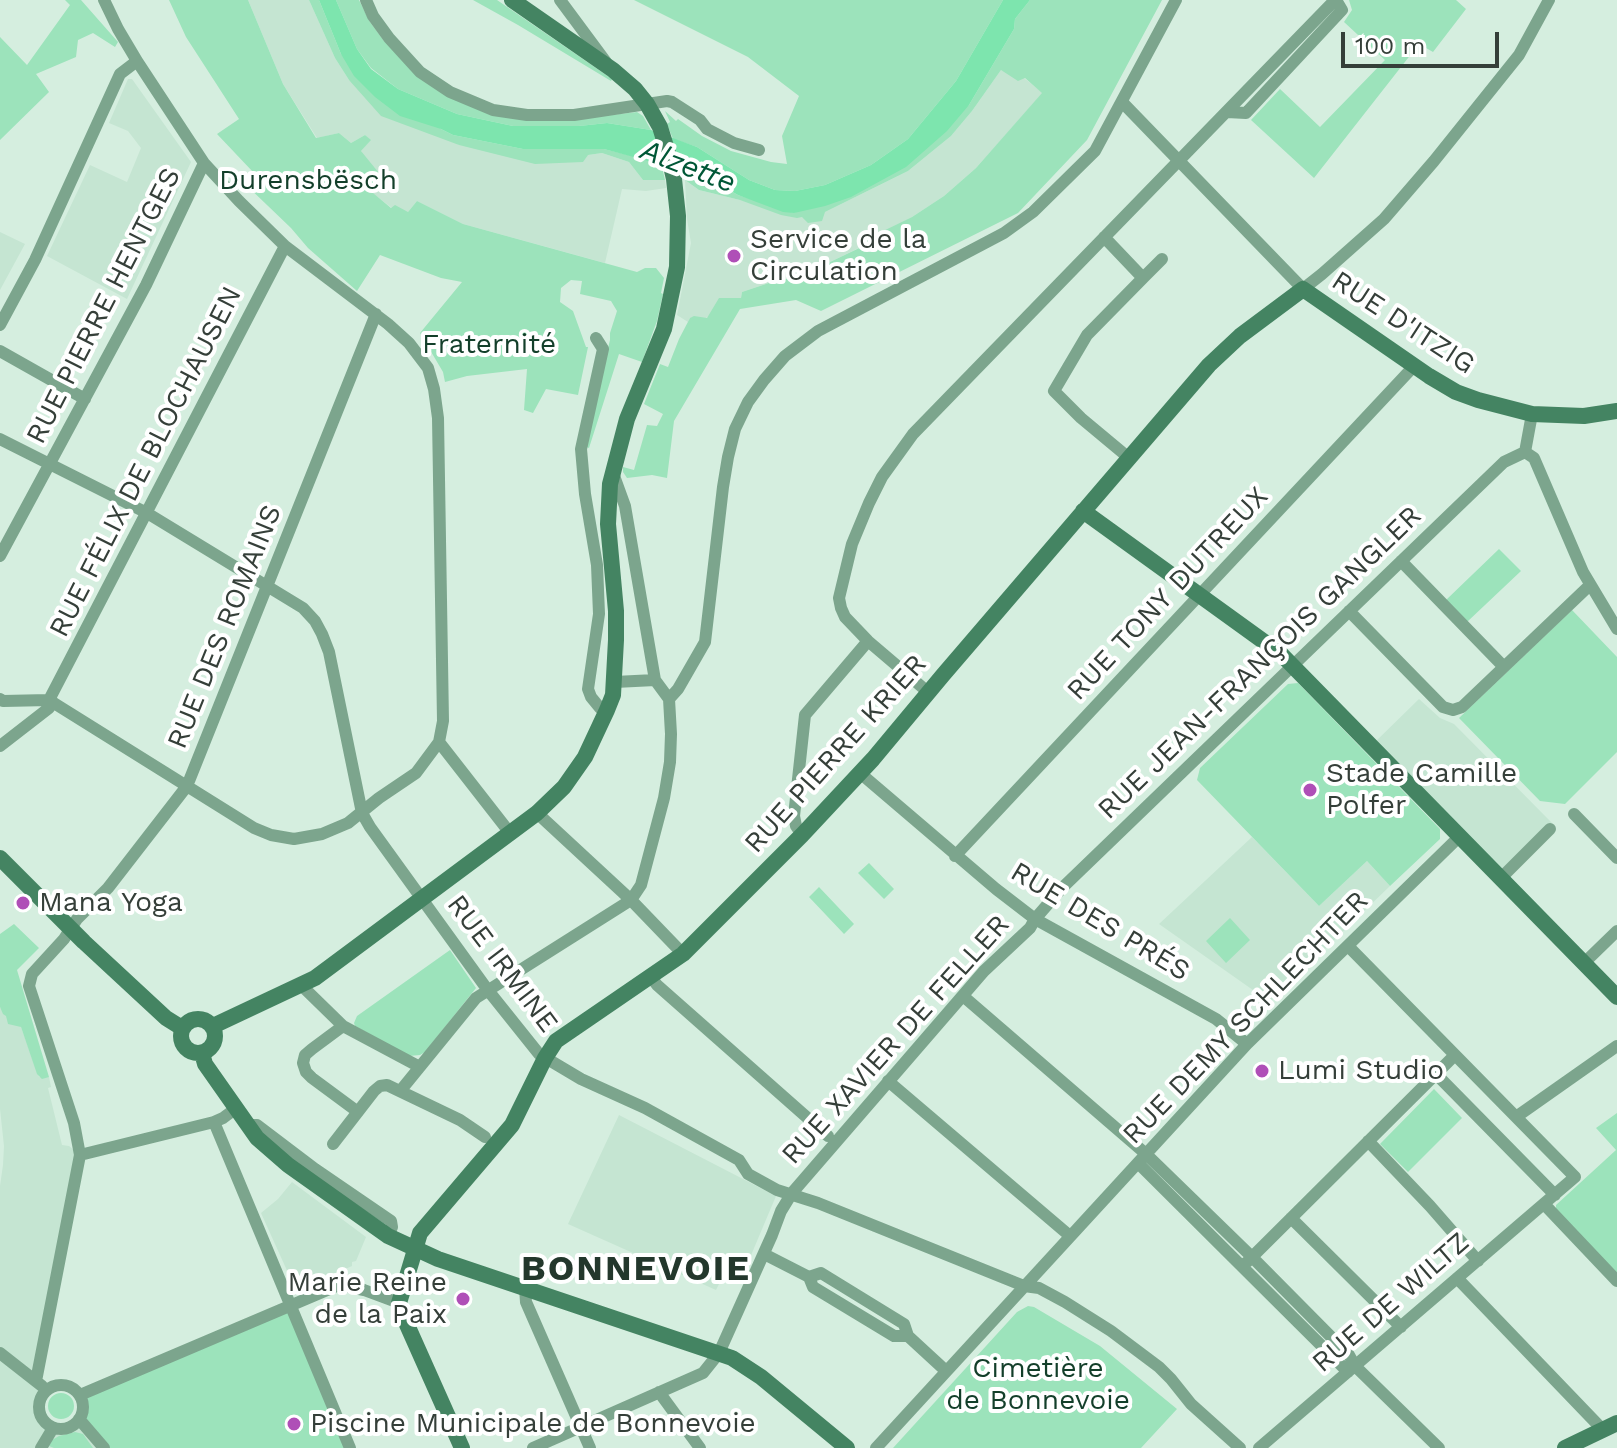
<!DOCTYPE html>
<html>
<head>
<meta charset="utf-8">
<style>
	body { margin:0 }
	#map { position:relative; width:1617px; height:1448px; overflow:hidden; background:#d5eedf; font-family:"Work Sans",sans-serif }
	canvas { display:block }
	.scale { position:absolute; left:1341px; top:32px; width:158px; height:36px; box-sizing:border-box; border:4px solid #353f39; border-top:0; padding-left:10px; font-size:24px; line-height:28px; white-space:nowrap; color:#353f39; -webkit-text-stroke:6px #fff; paint-order:stroke }
</style>
</head>
<body>
<div id="map">
<canvas width="1617" height="1448"></canvas>
<div class="scale">100 m</div>
</div>
<script>
const ctx = document.querySelector('canvas').getContext('2d');
ctx.lineJoin = 'round';
function paint(path, color) {
  ctx.fillStyle = color;
  ctx.fill(path, 'evenodd');
}
function toPath(rows) {
  const path = new Path2D();
  for (const r of rows) {
    if (r.length === 3) {
      path.moveTo(r[0] + r[2], r[1]);
      path.arc(r[0], r[1], r[2], 0, 2 * Math.PI);
      continue;
    }
    path.moveTo(r[0], r[1]);
    for (let i = 2; i < r.length; i += 2) path.lineTo(r[i], r[i + 1]);
  }
  return path;
}
function strokePath(path, color, width, dash) {
  ctx.strokeStyle = color;
  ctx.lineWidth = width;
  ctx.lineCap = dash ? 'butt' : 'round';
  ctx.setLineDash(dash || []);
  ctx.stroke(path);
}
function label(font, color, halo, rows, align = 'center') {
  ctx.font = font + ' "Work Sans",sans-serif';
  ctx.lineWidth = 8;
  ctx.setLineDash([]);
  ctx.textBaseline = 'middle';
  ctx.strokeStyle = halo;
  ctx.fillStyle = color;
  for (const [text, x, y, turn = 0] of rows) {
    ctx.save();
    ctx.translate(x, y);
    ctx.rotate((+turn || 0) * Math.PI / 180);
    ctx.textAlign = isNaN(turn) ? turn : align;
    if (halo) ctx.strokeText(text, 0, 0);
    ctx.fillText(text, 0, 0);
    ctx.restore();
  }
}
paint(toPath([
	[248,0,309,0,335,58,349,80,459,145,588,155,602,153,629,162,643,180,665,180,666,188,646,191,622,189,605,263,463,224,417,201,408,212,392,208,372,193,361,151,370,140,365,135,351,143,339,133,317,138,283,84],
	[1001,70,1024,78,1043,93,976,168,944,196,912,217,873,237,875,240,830,262,826,272,775,281,742,292,741,298,706,318,690,318,688,322,677,315,691,243,687,219,685,180,699,190,740,200,825,212,908,171,951,136,972,111],
	[128,79,132,79,191,162,127,299,47,256,90,165,127,182,141,148,128,131,109,123],
	[0,232,25,244,0,290],
	[1419,699,1440,718,1454,724,1552,823,1503,870,1374,743],
	[1252,837,1319,906,1367,861,1390,886,1270,1002,1159,924],
	[0,1007,6,1015,21,1027,39,1077,49,1077,51,1087,48,1088,62,1145,69,1146,80,1155,36,1381,46,1389,41,1395,38,1410,46,1424,53,1428,67,1428,79,1419,104,1448,0,1448,0,1186,3,1165,4,1146,0,1109],
	[619,1115,776,1196,741,1279,725,1272,716,1290,568,1224],
	[292,1182,366,1237,356,1261,352,1262,352,1266,300,1289,294,1286,261,1213,278,1199]
]), '#c5e5d2');
paint(toPath([
	[65,0,81,0,118,42,115,47,93,33,78,40,76,57,36,74,49,92,0,140,0,37,27,65,70,5],
	[169,0,248,0,283,84,316,138,339,133,351,143,365,135,371,140,361,151,383,178,373,193,391,208,395,205,408,212,417,201,463,224,637,272,645,268,656,268,664,278,661,293,663,294,657,321,642,362,619,354,589,448,584,446,610,340,610,333,617,311,611,301,580,294,582,281,571,280,561,288,560,302,573,311,586,347,588,347,578,395,546,389,533,413,524,410,527,369,467,376,445,382,443,372,420,333,462,282,441,278,380,255,357,291,308,248,291,228,243,182,253,172,217,134,239,119,186,37],
	[309,0,319,0,341,54,441,129,453,135,523,149,604,149,661,163,665,180,643,180,629,162,602,153,588,155,583,162,535,164,459,145,381,116,349,80,335,58],
	[336,0,359,0,370,22,384,41,491,113,611,115,637,112,643,116,651,130,607,123,579,126,513,126,457,114,398,89,371,68,357,49],
	[473,0,497,0,612,79,611,81,518,25],
	[634,0,1003,0,956,81,908,139,871,165,825,185,795,191,775,190,749,180,697,147,673,139,667,124,670,122,665,111,676,121,678,119,702,136,731,151,771,162,787,164,782,136,799,96,748,57],
	[1030,0,1162,0,1087,140,1018,213,821,311,796,300,740,309,674,421,667,478,652,475,627,478,623,472,623,467,634,470,647,425,657,426,663,414,644,404,660,364,668,367,679,339,690,318,694,316,707,318,719,298,741,298,742,292,775,281,826,272,830,262,874,241,873,236,912,217,944,196,976,168,1042,93,1025,78,1018,81,1001,70,972,111,951,136,908,171,825,212,822,221,808,223,802,217,797,218,781,215,740,200,699,190,685,180,682,168,704,176,738,195,794,213,969,105,1014,29,1015,19],
	[1349,0,1456,0,1466,9,1433,52,1419,44,1314,178,1251,120,1280,89,1320,127,1385,60,1344,22,1352,10],
	[1499,549,1521,571,1467,622,1446,600],
	[1572,610,1617,657,1617,752,1565,804,1540,801,1459,718],
	[1298,683,1440,829,1440,839,1390,886,1367,861,1319,906,1197,780,1200,768,1288,684],
	[869,863,894,889,884,899,858,873],
	[819,887,854,924,844,934,809,897],
	[1230,918,1250,940,1226,963,1206,941],
	[14,924,39,948,17,970,49,1077,42,1079,37,1074,21,1027,8,1024,6,1016,3,1014,0,1007,0,934],
	[450,950,476,988,425,1052,420,1055,409,1056,355,1026,354,1023,357,1016],
	[1434,1089,1462,1118,1408,1172,1380,1144],
	[1617,1113,1617,1273,1556,1211,1556,1205,1616,1150,1596,1128],
	[290,1306,350,1448,104,1448,82,1416,83,1408,80,1395],
	[1028,1306,1034,1307,1100,1346,1177,1409,1141,1448,893,1448,1017,1312],
	[61,1406,13],
	[75,1432,83,1434,93,1448,54,1448,49,1446,52,1440,59,1436]
]), '#9ce3bb');
paint(toPath([
	[319,0,336,0,357,49,371,69,398,89,457,114,513,126,579,126,607,123,651,130,697,147,749,180,775,190,795,191,825,185,871,165,908,139,956,81,1003,0,1030,0,1015,19,1014,29,969,105,947,131,906,167,851,197,825,206,794,213,783,212,738,195,704,176,604,149,523,149,453,135,441,129,400,116,375,97,354,76,341,54]
]), '#7de5ae');
strokePath(toPath([
	[366,0,373,16,389,38,420,72,450,92,493,110,527,115,574,115,667,101,672,102,700,120,707,129,734,143,759,150],
	[560,0,606,62],
	[1122,102,1303,289,1322,274,1384,219,1434,161,1519,55,1549,0],
	[1227,112,1246,113,1342,10,1336,0],
	[1104,237,1143,278,1087,335,1054,391,1081,418,1129,458],
	[1143,278,1162,259],
	[0,325,35,260,120,74,137,61],
	[596,338,603,349,581,449,585,494,597,565,599,614,588,689,591,697,600,708,607,710],
	[0,351,85,399],
	[1532,414,1525,452,1534,458,1583,572,1617,629],
	[0,439,147,513,303,608,315,621,322,634,329,652,362,813,370,827,487,989,539,1054,581,1079,645,1108,739,1160,748,1174,777,1190,818,1203,1024,1286,1039,1288,1065,1302,1111,1331,1159,1367,1171,1379,1191,1404,1240,1448],
	[0,556,146,285,204,163],
	[1401,561,1504,667],
	[1349,611,1443,707,1453,710,1462,707,1590,585],
	[615,682,655,680],
	[929,693,868,641,845,617,841,608,839,598,852,544,869,503,882,477,913,434,1335,0],
	[0,699,3,701,49,700,254,828,271,835,294,839,322,834,348,823,379,798,416,773,439,742,443,721,438,418,434,389,428,368,409,343,388,324,285,246,239,201,204,163,137,61,118,29,104,0],
	[669,699,678,689,705,642,723,487,728,457,735,429,748,402,764,380,785,356,818,331,1004,233,1033,212,1095,151,1176,0],
	[49,700,285,246],
	[439,742,510,833],
	[0,746,49,708,53,702],
	[860,773,996,889,1035,919,1216,1019,1247,1044],
	[537,813,631,900,683,954],
	[1574,814,1617,858],
	[802,835,796,826,794,816,805,715,868,641],
	[955,856,1415,365],
	[1501,878,1550,829],
	[1584,963,1617,931],
	[651,977,657,985,828,1136],
	[302,986,343,1026,418,1066],
	[963,996,1146,1154,1252,1257,1349,1355,1355,1366,1439,1448],
	[343,1026,312,1049,305,1055,303,1063,306,1072,312,1078,358,1112],
	[1436,1074,1555,1195],
	[888,1081,1070,1236],
	[401,1090,476,998,631,900,641,885,664,798,670,762,671,734,669,699,655,680,625,506,613,473],
	[1516,1117,1617,1046],
	[214,1122,350,1448],
	[247,1125,257,1125,315,1169,391,1221,392,1227,388,1236],
	[1368,1141,1430,1206,1478,1261],
	[333,1144,374,1091,380,1086,387,1085,460,1120,485,1137],
	[80,1155,74,1123,29,986,32,974,64,939,77,919,108,888,187,786,376,314],
	[1138,1163,1348,1372],
	[1544,1204,1617,1281],
	[1291,1218,1401,1327],
	[764,1254,809,1277,813,1287,894,1336,908,1336],
	[1243,1266,1455,1055],
	[809,1277,821,1273,904,1324,908,1336,946,1371],
	[1457,1278,1602,1429],
	[525,1288,526,1302,590,1448],
	[0,1353,42,1386],
	[36,1381,80,1155,214,1122,223,1118,235,1109],
	[61,1407,22],
	[659,1392,700,1448],
	[80,1395,339,1285,364,1290,399,1303],
	[79,1419,104,1448],
	[41,1448,53,1428],
	[533,1448,703,1373,719,1353,772,1235,781,1211,792,1193,984,971,1030,928,1035,919,1061,889,1504,462,1525,452],
	[876,1448,1247,1044,1460,836],
	[1259,1448,1575,1177,1348,946]
]), '#7ca58d', 12);
strokePath(toPath([
	[1083,511,1281,654,1617,997],
	[0,858,84,942,166,1018,182,1028],
	[198,1036,17],
	[213,1026,315,978,537,813,564,787,585,757,607,710,613,695,616,640,616,611,608,524,610,484,627,419,664,329,677,267,678,216,674,179,668,153,660,127,647,104,635,89,613,70,512,0],
	[202,1053,205,1064,257,1138,288,1165,388,1236,438,1259,732,1358,761,1377,847,1448],
	[462,1448,400,1309,399,1303,420,1233,512,1125,545,1058,556,1041,683,954,802,835,873,759,943,675,1209,365,1240,336,1303,289,1429,376,1456,392,1478,400,1532,414,1584,416,1617,411],
	[1565,1448,1617,1423]
]), '#448462', 16);
for (const [x, y, r, color] of [
	[734,256,8,"#af4fb7"],
	[1310,790,8,"#af4fb7"],
	[23,903,8,"#af4fb7"],
	[1262,1071,8,"#af4fb7"],
	[463,1299,8,"#af4fb7"],
	[294,1424,8,"#af4fb7"]
]) {
  const dot = new Path2D();
  dot.arc(x, y, r, 0, 2 * Math.PI);
  ctx.fillStyle = color;
  ctx.fill(dot);
  strokePath(dot, '#fff', 3);
}
label('28px', '#133f2a', '#fff', [
	["Durensbësch",308,181],
	["Fraternité",489,345],
	["Cimetière",1038,1369],
	["de Bonnevoie",1038,1401]
]);
label('28px', '#353f39', '#fff', [
	["Service de la",750,240],
	["Circulation",750,272],
	["Stade Camille",1326,774],
	["Polfer",1326,806],
	["Mana Yoga",39,903],
	["Lumi Studio",1278,1071],
	["Marie Reine",447,1283,"right"],
	["de la Paix",447,1315,"right"],
	["Piscine Municipale de Bonnevoie",310,1424]
], 'left');
label('28px', '#353f39', '#fff', [
	["RUE PIERRE HENTGES",104,306,-63],
	["RUE D'ITZIG",1403,323,33],
	["RUE FÉLIX DE BLOCHAUSEN",146,462,-63],
	["RUE TONY DUTREUX",1168,594,-47],
	["RUE DES ROMAINS",225,627,-68],
	["RUE JEAN-FRANÇOIS GANGLER",1260,663,-44],
	["RUE PIERRE KRIER",836,754,-48],
	["RUE DES PRÉS",1100,922,31],
	["RUE IRMINE",502,964,53],
	["RUE DEMY SCHLECHTER",1246,1018,-46],
	["RUE XAVIER DE FELLER",896,1040,-48],
	["RUE DE WILTZ",1391,1303,-41]
]);
label('italic 30px', '#005736', '#fff', [
	["Alzette",688,167,21]
]);
ctx.letterSpacing = '2px';
label('bold 36px', '#23372c', '#fff', [
	["BONNEVOIE",636,1269]
]);
ctx.letterSpacing = '0px';
</script>
</body>
</html>
